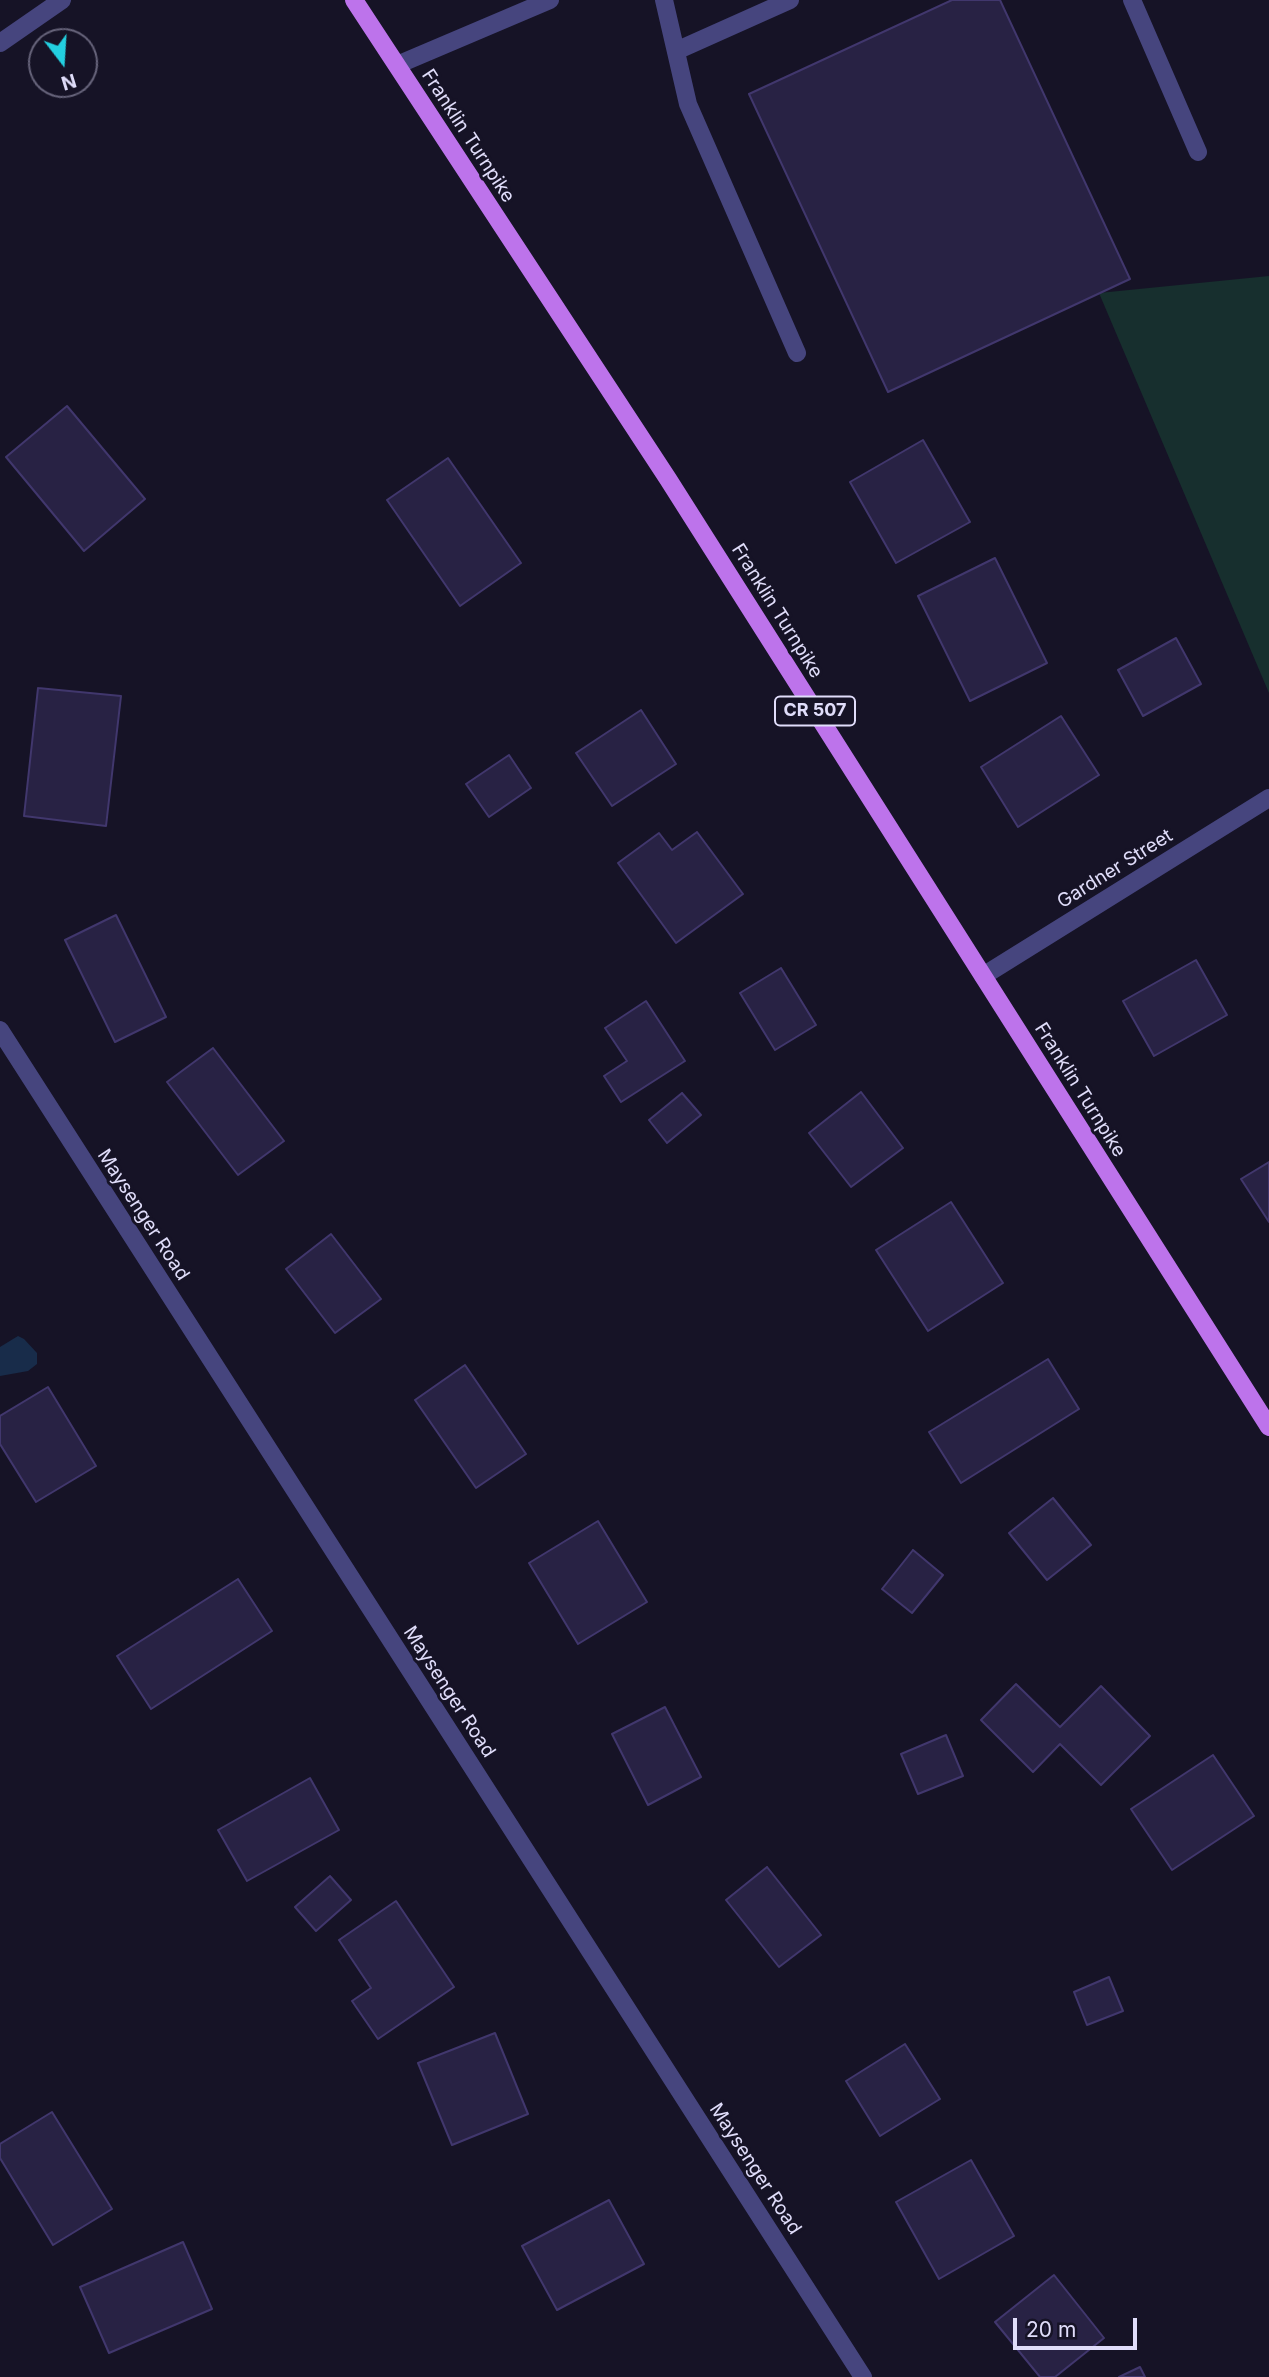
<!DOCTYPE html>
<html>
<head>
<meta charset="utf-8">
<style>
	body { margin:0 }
	#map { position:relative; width:1269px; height:2377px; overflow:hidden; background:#161326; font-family:Inter,sans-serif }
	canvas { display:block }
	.north { position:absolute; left:28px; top:28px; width:70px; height:70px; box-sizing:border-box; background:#161326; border:2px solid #67647b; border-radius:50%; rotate:163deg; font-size:19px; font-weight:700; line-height:28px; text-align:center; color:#e0ddfa }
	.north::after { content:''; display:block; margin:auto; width:24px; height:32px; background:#23cfe0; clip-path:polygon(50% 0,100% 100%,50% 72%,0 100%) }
	.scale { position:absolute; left:1013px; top:2318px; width:124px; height:32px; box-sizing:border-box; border:4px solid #e0ddfa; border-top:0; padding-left:9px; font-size:21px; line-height:24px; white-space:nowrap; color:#e0ddfa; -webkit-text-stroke:5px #161326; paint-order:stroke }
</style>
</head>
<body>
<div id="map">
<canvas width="1269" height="2377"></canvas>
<div class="north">N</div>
<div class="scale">20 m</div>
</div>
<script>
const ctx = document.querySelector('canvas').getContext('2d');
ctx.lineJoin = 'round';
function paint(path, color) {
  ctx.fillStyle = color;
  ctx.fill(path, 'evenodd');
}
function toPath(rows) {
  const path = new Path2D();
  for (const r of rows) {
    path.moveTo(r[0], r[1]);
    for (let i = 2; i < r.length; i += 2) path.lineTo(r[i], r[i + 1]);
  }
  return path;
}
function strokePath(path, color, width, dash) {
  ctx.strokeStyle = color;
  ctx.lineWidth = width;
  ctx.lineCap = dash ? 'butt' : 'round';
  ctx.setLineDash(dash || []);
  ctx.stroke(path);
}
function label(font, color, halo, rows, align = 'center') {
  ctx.font = font + ' Inter,sans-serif';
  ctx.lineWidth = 6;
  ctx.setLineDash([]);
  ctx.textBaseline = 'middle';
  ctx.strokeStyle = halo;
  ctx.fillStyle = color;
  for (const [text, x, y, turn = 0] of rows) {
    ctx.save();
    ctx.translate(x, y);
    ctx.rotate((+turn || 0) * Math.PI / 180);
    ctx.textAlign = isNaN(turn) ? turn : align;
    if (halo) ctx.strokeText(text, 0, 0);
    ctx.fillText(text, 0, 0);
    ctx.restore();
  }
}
paint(toPath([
	[1269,276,1269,693,1099,293]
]), '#172f2e');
paint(toPath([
	[18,1336,24,1339,37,1353,37,1364,28,1371,0,1376,0,1347]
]), '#182c4a');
const building = toPath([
	[952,0,1000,0,1130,279,888,392,749,94,952,0],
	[67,406,145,499,84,551,6,457,67,406],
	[923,440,970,522,896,563,850,482,923,440],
	[448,458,521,563,460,606,387,500,448,458],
	[995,558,1047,663,970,701,918,596,995,558],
	[1176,638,1201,684,1143,716,1118,670,1176,638],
	[38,688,121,696,106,826,24,816,38,688],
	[641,710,676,764,612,806,576,753,641,710],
	[1061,716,1099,775,1018,827,981,767,1061,716],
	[509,755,531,788,489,817,466,784,509,755],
	[697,832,743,894,676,943,618,863,659,833,672,850,697,832],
	[116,915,166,1017,115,1042,65,940,116,915],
	[1196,960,1227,1015,1154,1056,1123,1001,1196,960],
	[781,968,816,1025,775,1050,740,993,781,968],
	[646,1001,685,1061,621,1102,604,1076,627,1061,605,1028,646,1001],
	[213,1048,284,1141,238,1175,167,1082,213,1048],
	[861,1092,903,1148,851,1187,809,1133,861,1092],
	[682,1093,701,1115,667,1143,649,1120,682,1093],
	[1269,1162,1269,1222,1241,1179,1269,1162],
	[951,1202,1003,1283,928,1331,876,1250,951,1202],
	[331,1234,381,1299,335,1333,286,1269,331,1234],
	[1048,1359,1079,1409,961,1483,929,1432,1048,1359],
	[465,1365,526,1454,476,1488,415,1400,465,1365],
	[48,1387,96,1466,36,1502,0,1444,0,1416,48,1387],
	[1053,1498,1091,1545,1047,1580,1009,1533,1053,1498],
	[598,1521,647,1602,578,1644,529,1563,598,1521],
	[913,1550,943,1575,912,1613,882,1589,913,1550],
	[238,1579,272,1631,151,1709,117,1656,238,1579],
	[1016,1684,1060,1727,1101,1686,1150,1736,1101,1785,1060,1744,1033,1772,981,1720,1016,1684],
	[665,1707,701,1777,648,1805,612,1734,665,1707],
	[946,1735,963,1776,918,1794,901,1754,946,1735],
	[1213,1755,1254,1816,1172,1870,1131,1809,1213,1755],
	[310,1778,339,1830,247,1881,218,1830,310,1778],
	[767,1867,821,1935,779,1967,726,1900,767,1867],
	[330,1876,351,1900,316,1931,295,1907,330,1876],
	[396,1901,454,1987,378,2039,352,2001,371,1988,339,1940,396,1901],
	[1109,1977,1123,2011,1087,2025,1074,1992,1109,1977],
	[495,2033,528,2114,452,2145,418,2063,495,2033],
	[905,2044,940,2099,880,2136,846,2081,905,2044],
	[52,2112,112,2209,53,2245,0,2158,0,2144,52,2112],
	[971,2160,1014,2236,939,2279,896,2202,971,2160],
	[609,2200,644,2264,557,2310,522,2246,609,2200],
	[183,2242,212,2309,109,2353,80,2287,183,2242],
	[1054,2275,1104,2338,1055,2377,1040,2377,995,2322,1054,2275],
	[1140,2367,1145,2377,1119,2377,1140,2367]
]);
paint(building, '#282244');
strokePath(building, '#41376d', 2);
strokePath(toPath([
	[664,0,688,104,797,353],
	[1132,0,1198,152],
	[676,51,790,0],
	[397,65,550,0]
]), '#46457e', 18);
strokePath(toPath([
	[0,43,62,0],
	[983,976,1269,798],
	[0,1030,863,2377]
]), '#46457e', 18);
strokePath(toPath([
	[354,0,668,479,1269,1427]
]), '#bd73eb', 18);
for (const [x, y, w] of [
	[815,711,80]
]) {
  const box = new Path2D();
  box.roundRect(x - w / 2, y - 14.5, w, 29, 5);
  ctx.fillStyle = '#161326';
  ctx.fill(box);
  strokePath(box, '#e0ddfa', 2);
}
label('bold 18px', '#e0ddfa', null, [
	["CR 507",815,711]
]);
label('19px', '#e0ddfa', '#161326', [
	["Franklin Turnpike",468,136,57],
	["Franklin Turnpike",777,611,58],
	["Gardner Street",1115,869,-32],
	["Franklin Turnpike",1080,1090,58],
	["Maysenger Road",143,1215,57],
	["Maysenger Road",449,1692,57],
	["Maysenger Road",755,2169,57]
]);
</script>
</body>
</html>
